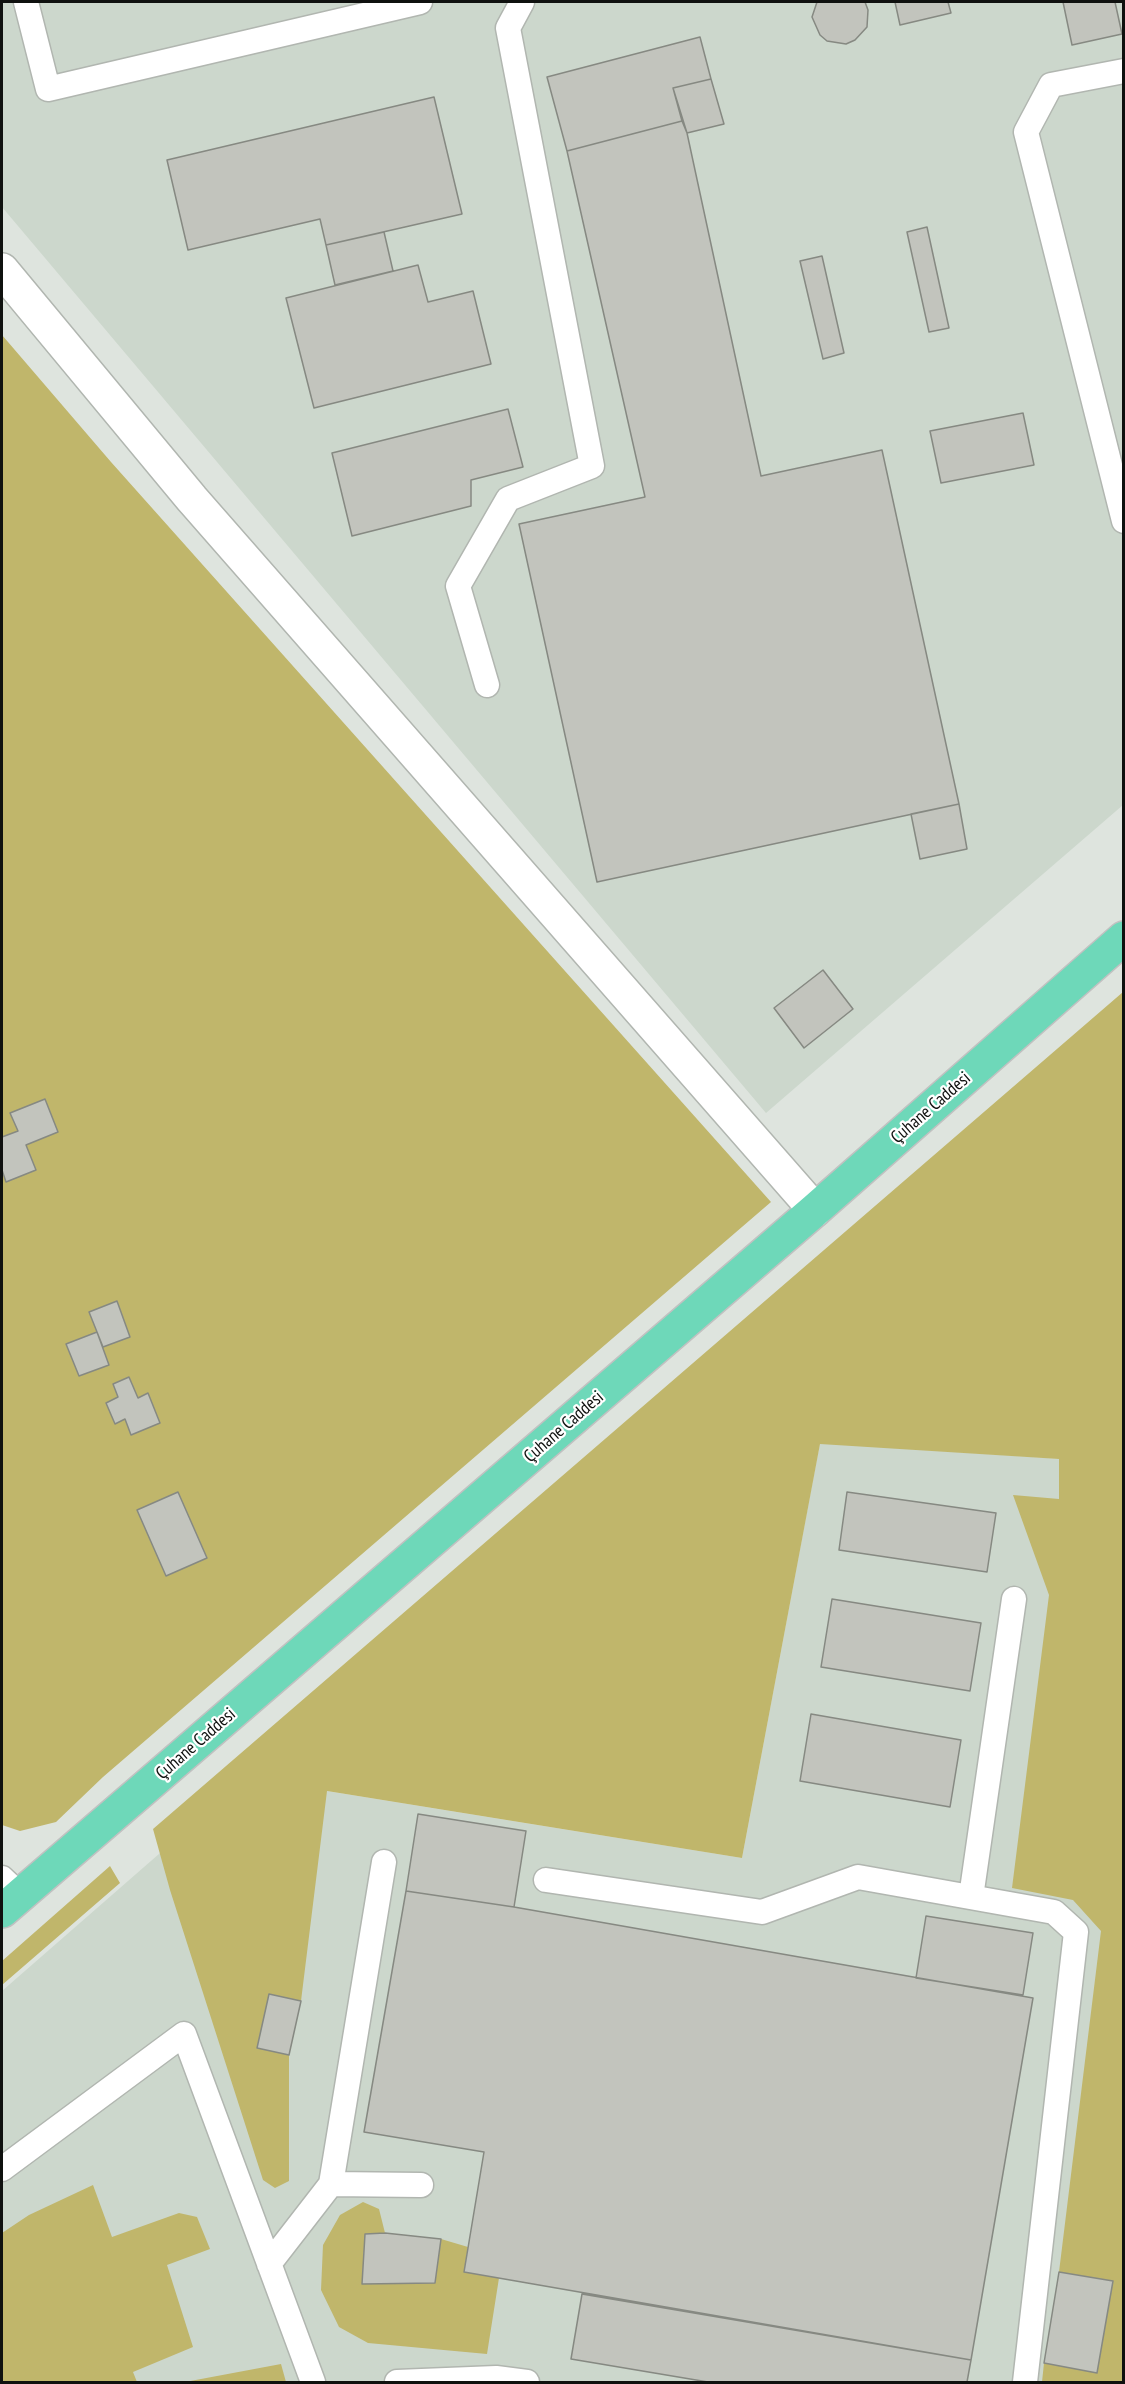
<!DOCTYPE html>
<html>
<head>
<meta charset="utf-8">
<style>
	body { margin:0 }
	#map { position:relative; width:1125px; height:2384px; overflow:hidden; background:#dee4de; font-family:"PT Sans Narrow",sans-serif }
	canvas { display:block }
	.frame { position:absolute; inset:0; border:3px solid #0f110f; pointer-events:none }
</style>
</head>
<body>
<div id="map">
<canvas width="1125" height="2384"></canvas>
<div class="frame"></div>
</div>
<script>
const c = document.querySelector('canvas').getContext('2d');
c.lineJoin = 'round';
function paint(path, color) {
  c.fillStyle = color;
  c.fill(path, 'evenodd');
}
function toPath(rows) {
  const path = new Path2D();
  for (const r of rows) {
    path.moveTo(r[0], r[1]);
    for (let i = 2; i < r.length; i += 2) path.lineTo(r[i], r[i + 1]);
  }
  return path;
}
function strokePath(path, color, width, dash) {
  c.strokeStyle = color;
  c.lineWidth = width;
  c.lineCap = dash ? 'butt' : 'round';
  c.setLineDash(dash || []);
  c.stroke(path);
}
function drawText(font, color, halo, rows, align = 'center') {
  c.font = font + ' "PT Sans Narrow",sans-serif';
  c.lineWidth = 4.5;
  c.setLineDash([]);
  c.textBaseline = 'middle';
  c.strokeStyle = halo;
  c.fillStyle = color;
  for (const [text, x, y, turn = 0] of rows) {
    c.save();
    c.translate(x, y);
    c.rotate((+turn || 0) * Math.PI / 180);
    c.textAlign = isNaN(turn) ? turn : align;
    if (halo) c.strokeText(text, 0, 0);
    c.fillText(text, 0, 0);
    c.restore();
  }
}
paint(toPath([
	[2,2,1123,2,1123,805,766,1113,2,207],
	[820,1443,1123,1463,1123,2382,2,2382,2,1991,246,1778,742,1858]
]), '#ccd7cc');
paint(toPath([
	[2,335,111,462,771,1202,103,1777,56,1822,20,1831,2,1825],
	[1123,992,1123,2382,1042,2382,1044,2363,1097,2373,1113,2281,1059,2272,1101,1931,1073,1900,1012,1888,1049,1595,1013,1495,1059,1499,1059,1459,820,1444,742,1858,327,1791,301,2001,258,2048,289,2055,289,2181,275,2188,263,2180,170,1890,153,1829],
	[110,1866,120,1883,2,1985,2,1961],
	[93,2185,112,2237,179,2213,197,2217,210,2249,167,2265,193,2347,133,2372,137,2382,2,2382,2,2233,29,2215],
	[363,2202,379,2209,385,2233,365,2235,362,2284,435,2283,441,2239,468,2247,464,2272,499,2278,487,2354,368,2343,339,2327,321,2290,323,2245,340,2215],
	[281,2364,286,2382,185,2382]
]), '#c0b66b');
const building = toPath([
	[817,2,865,2,868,10,867,27,855,40,846,44,827,41,820,35,812,17,817,2],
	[895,2,948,2,951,13,900,25,895,2],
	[1063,2,1115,2,1122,34,1072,45,1063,2],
	[700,37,711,79,673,88,682,121,567,151,547,77,700,37],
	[711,79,724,124,687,133,673,88,711,79],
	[434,97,462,214,326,245,320,219,188,250,167,160,434,97],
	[682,121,687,133,761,476,882,450,959,804,597,882,519,524,645,497,567,151,682,121],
	[927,227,949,328,929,332,907,232,927,227],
	[384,232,393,271,335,285,326,245,384,232],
	[822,256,844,353,823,359,800,261,822,256],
	[418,265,428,302,473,291,491,364,314,408,286,298,418,265],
	[508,409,523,467,471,480,471,506,352,536,332,453,508,409],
	[1023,413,1034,465,941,483,930,431,1023,413],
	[959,804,967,849,920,859,911,814,959,804],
	[823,970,853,1009,804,1048,774,1008,823,970],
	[45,1099,58,1132,26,1145,36,1170,6,1182,2,1170,2,1137,18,1131,10,1113,45,1099],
	[117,1301,130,1337,103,1347,89,1312,117,1301],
	[97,1332,109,1365,79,1376,66,1344,97,1332],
	[129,1377,138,1398,148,1393,160,1423,131,1435,125,1419,115,1424,106,1403,118,1397,113,1384,129,1377],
	[178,1492,207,1558,166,1576,137,1510,178,1492],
	[847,1492,996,1513,987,1572,839,1550,847,1492],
	[832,1599,981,1623,970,1691,821,1667,832,1599],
	[811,1714,961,1740,950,1807,800,1781,811,1714],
	[418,1814,526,1831,514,1907,406,1891,418,1814],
	[406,1891,514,1907,1033,1998,971,2360,464,2272,484,2152,364,2132,406,1891],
	[926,1916,1033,1933,1023,1995,916,1978,926,1916],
	[269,1994,301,2001,289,2055,257,2048,269,1994],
	[385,2233,441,2239,435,2283,362,2284,365,2234,385,2233],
	[1059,2272,1113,2281,1097,2373,1044,2363,1059,2272],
	[582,2294,971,2360,967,2382,708,2382,571,2359,582,2294]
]);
paint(building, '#c2c4bd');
strokePath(building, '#868982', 1.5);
const service = toPath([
	[26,2,48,89,420,2],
	[1124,71,1051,85,1026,132,1124,521],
	[487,685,458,586,508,499,592,466,508,28,522,2],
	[2,1878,20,1895],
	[546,1880,762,1912,858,1877,1054,1912,1076,1932,1025,2382],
	[971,1897,1014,1599],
	[2,2169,184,2034,313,2382],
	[331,2184,384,1862],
	[269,2264,331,2184,421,2185],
	[397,2382,496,2378,527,2382]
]);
const minor = toPath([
	[2,270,192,499,815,1210]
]);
const primary = toPath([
	[2,1911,815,1210,1124,938]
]);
strokePath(service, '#b1b6b0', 27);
strokePath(minor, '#b1b6b0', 36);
strokePath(primary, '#c1c1c1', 36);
strokePath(service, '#fff', 24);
strokePath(minor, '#fff', 33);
strokePath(primary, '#6ed8b9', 33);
drawText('18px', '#0f110f', '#fff', [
	["Çuhane Caddesi",931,1108,-41],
	["Çuhane Caddesi",564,1427,-41],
	["Çuhane Caddesi",196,1744,-41]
]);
</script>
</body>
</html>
